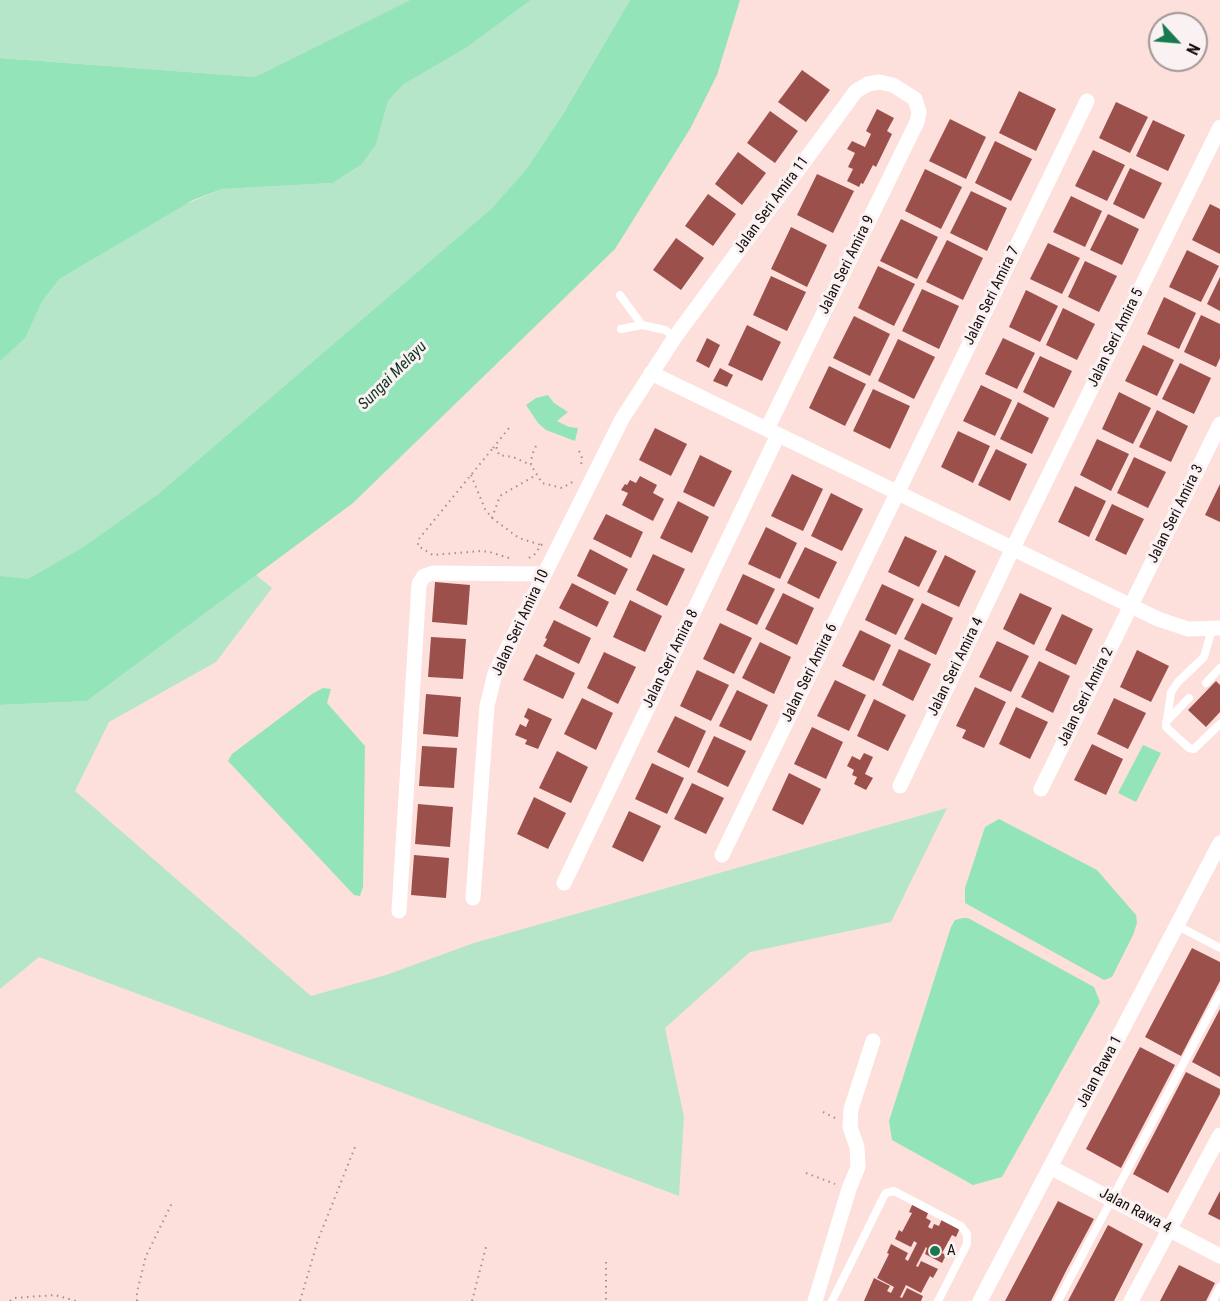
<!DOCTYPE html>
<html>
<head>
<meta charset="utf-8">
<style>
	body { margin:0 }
	#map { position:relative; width:1220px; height:1301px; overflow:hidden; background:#fddfdc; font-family:"Roboto Condensed",sans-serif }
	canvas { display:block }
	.north { position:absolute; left:1148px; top:12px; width:60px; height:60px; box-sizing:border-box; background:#faf2f2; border:2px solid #a09796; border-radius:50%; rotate:116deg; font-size:16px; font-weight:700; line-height:24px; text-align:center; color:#1a0e0d }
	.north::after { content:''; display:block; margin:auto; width:21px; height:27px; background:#177950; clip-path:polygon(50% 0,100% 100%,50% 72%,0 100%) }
</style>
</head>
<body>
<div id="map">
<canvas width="1220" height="1301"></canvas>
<div class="north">N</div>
</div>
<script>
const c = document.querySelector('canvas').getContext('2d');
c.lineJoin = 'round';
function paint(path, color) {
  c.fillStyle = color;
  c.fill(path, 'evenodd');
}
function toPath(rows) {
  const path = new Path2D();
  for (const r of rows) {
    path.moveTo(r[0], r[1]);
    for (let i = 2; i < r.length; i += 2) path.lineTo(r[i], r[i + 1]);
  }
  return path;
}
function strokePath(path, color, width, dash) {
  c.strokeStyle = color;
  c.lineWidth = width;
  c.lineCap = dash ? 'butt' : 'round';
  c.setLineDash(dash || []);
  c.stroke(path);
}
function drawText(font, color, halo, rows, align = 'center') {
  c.font = font + ' "Roboto Condensed",sans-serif';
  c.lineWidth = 6;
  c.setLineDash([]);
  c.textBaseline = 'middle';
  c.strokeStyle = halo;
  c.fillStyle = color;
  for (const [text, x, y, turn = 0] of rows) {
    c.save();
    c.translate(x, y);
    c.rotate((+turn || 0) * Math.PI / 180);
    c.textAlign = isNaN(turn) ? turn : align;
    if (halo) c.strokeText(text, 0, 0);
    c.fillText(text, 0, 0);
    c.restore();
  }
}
paint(toPath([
	[0,0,410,0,255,77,0,58],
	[531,0,630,0,563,114,526,171,492,208,157,495,150,510,0,602,0,340,31,269,222,189,333,183,362,164,376,145,388,101,404,84,466,48],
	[256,575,272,588,216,662,109,722,75,791,311,996,386,975,474,943,947,808,891,922,750,952,665,1028,684,1117,679,1196,39,957,0,989,0,705,87,701]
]), '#b5e6ca');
paint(toPath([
	[410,0,531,0,466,48,404,84,388,101,376,145,362,164,333,183,222,189,193,200,59,279,42,301,25,338,0,361,0,58,255,77],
	[630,0,740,0,717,75,690,129,615,249,353,503,87,701,0,705,0,576,28,579,82,548,157,495,492,208,526,170,563,114],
	[548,395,554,403,568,412,557,421,569,427,578,428,575,441,546,430,538,423,526,405,536,398],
	[323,688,331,689,327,703,365,746,363,887,360,896,354,895,228,761,232,754,312,694],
	[1143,745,1161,753,1136,802,1118,793],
	[999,819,1097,870,1136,915,1137,923,1133,935,1112,977,1104,980,965,903,965,888,985,827],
	[963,918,968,918,1094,987,1100,1002,1002,1177,973,1185,892,1140,889,1121,951,927,955,920]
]), '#93e5b9');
paint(toPath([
	[802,70,830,90,806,122,778,102],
	[1019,91,1056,109,1036,151,999,133],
	[1116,102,1148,117,1130,153,1099,138],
	[877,109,894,118,887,131,892,134,876,167,873,165,863,184,861,183,859,187,847,181,853,169,848,167,855,153,847,149,852,141,865,147,871,134,866,131],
	[770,111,798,131,775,163,747,143],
	[950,119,986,137,966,179,929,161],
	[1153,120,1185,135,1168,171,1136,156],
	[995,141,1032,159,1011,201,975,183],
	[1093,150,1125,165,1107,201,1075,186],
	[738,152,766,173,742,205,715,184],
	[1130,168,1162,183,1144,219,1113,204],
	[925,169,962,187,941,229,905,211],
	[817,174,854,191,833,233,797,215],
	[971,191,1007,208,987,251,950,233],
	[708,194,736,214,713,246,685,226],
	[1071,196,1102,211,1085,247,1053,232],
	[1210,204,1220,209,1220,254,1192,240],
	[1108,214,1139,229,1122,265,1090,250],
	[901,219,938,237,917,279,880,261],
	[791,227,827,245,807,287,771,269],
	[676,238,704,258,681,290,653,270],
	[947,240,983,258,963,300,926,282],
	[1048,243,1080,258,1062,294,1030,279],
	[1187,250,1219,266,1201,302,1169,287],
	[1085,261,1117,276,1099,312,1068,297],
	[878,266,915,284,894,326,858,308],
	[771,276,806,292,787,331,753,315],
	[1220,277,1220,311,1207,304],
	[922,289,959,306,939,349,902,331],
	[1026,290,1058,306,1040,342,1009,327],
	[1164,297,1196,313,1179,349,1147,334],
	[1063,308,1095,324,1077,360,1046,345],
	[1201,315,1220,324,1220,358,1216,367,1184,352],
	[854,316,890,334,870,376,833,358],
	[747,325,781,342,762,381,728,365],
	[707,338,720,345,709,368,696,361],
	[1003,338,1035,353,1017,389,985,374],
	[898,339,935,357,914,399,878,381],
	[1143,345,1174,360,1157,396,1125,381],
	[1040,356,1072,371,1054,408,1023,392],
	[1180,363,1211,378,1194,414,1162,399],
	[829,366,866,384,845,426,809,408],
	[720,368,733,375,727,387,713,381],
	[981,385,1012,400,995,436,963,421],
	[873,389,910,406,890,449,853,431],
	[1119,392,1151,408,1133,444,1102,429],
	[1018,402,1049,418,1032,454,1000,439],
	[1157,410,1188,426,1171,462,1139,447],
	[655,428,687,444,671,476,639,460],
	[958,431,990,446,973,483,941,467],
	[1097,439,1129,454,1111,491,1080,475],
	[996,449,1027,464,1010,501,978,485],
	[700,455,732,471,714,507,683,492],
	[1134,457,1166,472,1148,508,1117,493],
	[792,474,823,489,803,531,771,516],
	[640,476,657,485,653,493,664,499,653,521,622,505,628,493,621,490,625,484,627,485,630,480,636,483],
	[1220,484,1220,522,1205,515],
	[1075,486,1106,501,1089,537,1058,522],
	[831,493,863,509,842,551,811,536],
	[678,501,709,517,692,553,660,538],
	[1112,504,1144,519,1126,555,1095,540],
	[606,514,643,532,631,558,593,539],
	[766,527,797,543,780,579,748,564],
	[905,536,937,551,919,587,888,572],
	[805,547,837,562,819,599,787,583],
	[590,549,628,569,615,595,577,576],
	[653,554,685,569,667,606,636,590],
	[945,555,976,571,959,607,927,592],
	[743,574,775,589,757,625,726,610],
	[435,582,470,585,467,625,432,622],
	[572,583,609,602,597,627,559,608],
	[882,584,914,599,896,635,865,620],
	[783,593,814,608,797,645,765,629],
	[1020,593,1052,608,1034,645,1003,629],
	[630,600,662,616,645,652,613,637],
	[922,603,953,618,936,655,904,639],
	[1062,614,1093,629,1076,665,1045,650],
	[554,620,591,638,579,664,543,646,547,639,545,638],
	[720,623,752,638,734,674,703,659],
	[860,630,891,645,874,681,842,666],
	[431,637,466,639,463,679,428,677],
	[997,641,1029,656,1011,692,979,677],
	[760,642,791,657,774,694,742,678],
	[899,649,931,664,913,701,882,685],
	[1137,650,1169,666,1151,702,1120,687],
	[604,652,636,667,618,704,587,688],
	[536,654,575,673,563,699,523,680],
	[1039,661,1070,676,1053,713,1021,697],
	[697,670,729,685,711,721,680,706],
	[835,680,866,695,849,731,817,716],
	[1216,681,1220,685,1220,712,1206,727,1188,710],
	[975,687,1006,702,984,748,962,738,966,730,956,726],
	[737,690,768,705,751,741,719,726],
	[426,694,461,697,458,737,423,734],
	[582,698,613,713,596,750,564,734],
	[1114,698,1146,713,1128,749,1097,734],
	[874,699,906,715,888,751,857,736],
	[1016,707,1048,722,1030,759,999,744],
	[528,708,552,719,538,749,525,744,527,740,515,735,520,724,526,727,529,720,524,717],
	[675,716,706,731,689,768,657,752],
	[812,727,843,742,826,779,794,764],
	[714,736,746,751,728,787,697,772],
	[1092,744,1123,759,1106,795,1074,780],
	[422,746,457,748,454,788,419,786],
	[557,751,588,767,571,803,539,788],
	[864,753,873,757,865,774,873,778,866,790,854,784,857,777,852,775,854,770,847,766,852,756,860,760],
	[652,763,684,778,667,814,635,799],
	[789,773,821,789,803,825,772,810],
	[692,783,724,798,706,834,674,819],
	[534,797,566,813,548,849,517,834],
	[418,804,453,807,450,847,415,844],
	[629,811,661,826,643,862,612,847],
	[414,855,449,858,446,898,411,895],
	[1192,948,1220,962,1220,981,1181,1056,1145,1037],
	[1220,1009,1220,1077,1192,1062],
	[1140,1047,1175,1065,1121,1168,1086,1149],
	[1186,1072,1220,1089,1220,1094,1168,1193,1133,1174],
	[1220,1191,1220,1220,1208,1214],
	[1058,1201,1094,1219,1066,1271,1051,1301,1005,1301],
	[913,1203,929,1211,926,1218,931,1221,928,1227,932,1229,934,1224,939,1226,942,1219,960,1228,956,1237,952,1235,942,1253,946,1255,942,1263,925,1254,927,1248,926,1247,916,1266,918,1267,921,1261,938,1269,933,1278,930,1276,921,1293,906,1285,900,1297,902,1298,907,1288,923,1296,921,1301,864,1301,874,1278,890,1286,887,1291,891,1293,894,1287,877,1278,889,1254,887,1253,891,1244,908,1253,905,1259,908,1261,917,1243,914,1241,911,1247,895,1239,899,1230,902,1232,912,1213,909,1212],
	[1108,1225,1143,1244,1114,1301,1068,1301],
	[1179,1265,1215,1283,1206,1301,1160,1301]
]), '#9b504c');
strokePath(toPath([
	[536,446,532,455,531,465,542,483,562,488,574,481],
	[493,448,509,428],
	[579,451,582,458,581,465],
	[471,475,485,509,492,518,519,538,541,545],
	[492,518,500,496,536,475],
	[509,558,490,552,481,551,433,555,418,546,418,540,493,448,497,448,499,455,513,457,531,465],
	[529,558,535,554,541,545,544,544],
	[823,1112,835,1118],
	[806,1173,835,1184],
	[606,1262,606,1301],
	[10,1301,14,1298,55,1295,76,1301],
	[137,1301,137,1292,146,1256,172,1203],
	[300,1301,318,1240,355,1147],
	[472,1301,486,1247]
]), '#a68f8d', 2, [1.5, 4.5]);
strokePath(toPath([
	[620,295,642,325],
	[621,329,642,325,665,330,675,337],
	[1212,629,1204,657,1178,682,1171,692,1166,727,1189,748,1194,749,1220,724],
	[1206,683,1220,668],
	[1166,722,1189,698],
	[1178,926,1220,948],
	[832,1301,884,1196,886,1193,894,1191,961,1226,967,1234,967,1244,938,1301],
	[1058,1301,1220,994],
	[1213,1301,1220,1287]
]), '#fff', 8);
strokePath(toPath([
	[651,373,1158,619,1188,629,1220,628],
	[900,786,1013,548,1220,127],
	[1041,789,1220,424],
	[722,855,1087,101],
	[564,883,778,435],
	[473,898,487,706,495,673,622,419,675,337,856,91,868,84,879,82,893,85,915,99,919,112,917,122,767,429],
	[399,911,419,584,424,576,433,573,544,574],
	[1050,1167,1220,1256],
	[815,1301,849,1189,858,1167,857,1147,850,1127,851,1109,873,1041],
	[980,1301,1220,843],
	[1131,1301,1220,1135]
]), '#fff', 15);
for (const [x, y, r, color] of [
	[935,1251,6,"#177950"]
]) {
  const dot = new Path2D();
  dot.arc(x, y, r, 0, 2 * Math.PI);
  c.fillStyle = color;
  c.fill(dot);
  strokePath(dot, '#faf2f2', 2);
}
drawText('15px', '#1a0e0d', '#faf2f2', [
	["Jalan Seri Amira 11",772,205,-54],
	["Jalan Seri Amira 9",847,265,-64],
	["Jalan Seri Amira 7",992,296,-64],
	["Jalan Seri Amira 5",1116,338,-64],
	["Jalan Seri Amira 3",1176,514,-64],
	["Jalan Seri Amira 10",521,623,-65],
	["Jalan Seri Amira 8",671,659,-64],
	["Jalan Seri Amira 4",956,667,-64],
	["Jalan Seri Amira 6",810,673,-64],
	["Jalan Seri Amira 2",1086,697,-64],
	["Jalan Rawa 1",1100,1072,-62],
	["Jalan Rawa 4",1135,1211,28]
]);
drawText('15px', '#1a0e0d', '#faf2f2', [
	["A",947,1251]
], 'left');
drawText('italic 16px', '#0f3423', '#faf2f2', [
	["Sungai Melayu",393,376,-45]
]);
</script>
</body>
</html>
